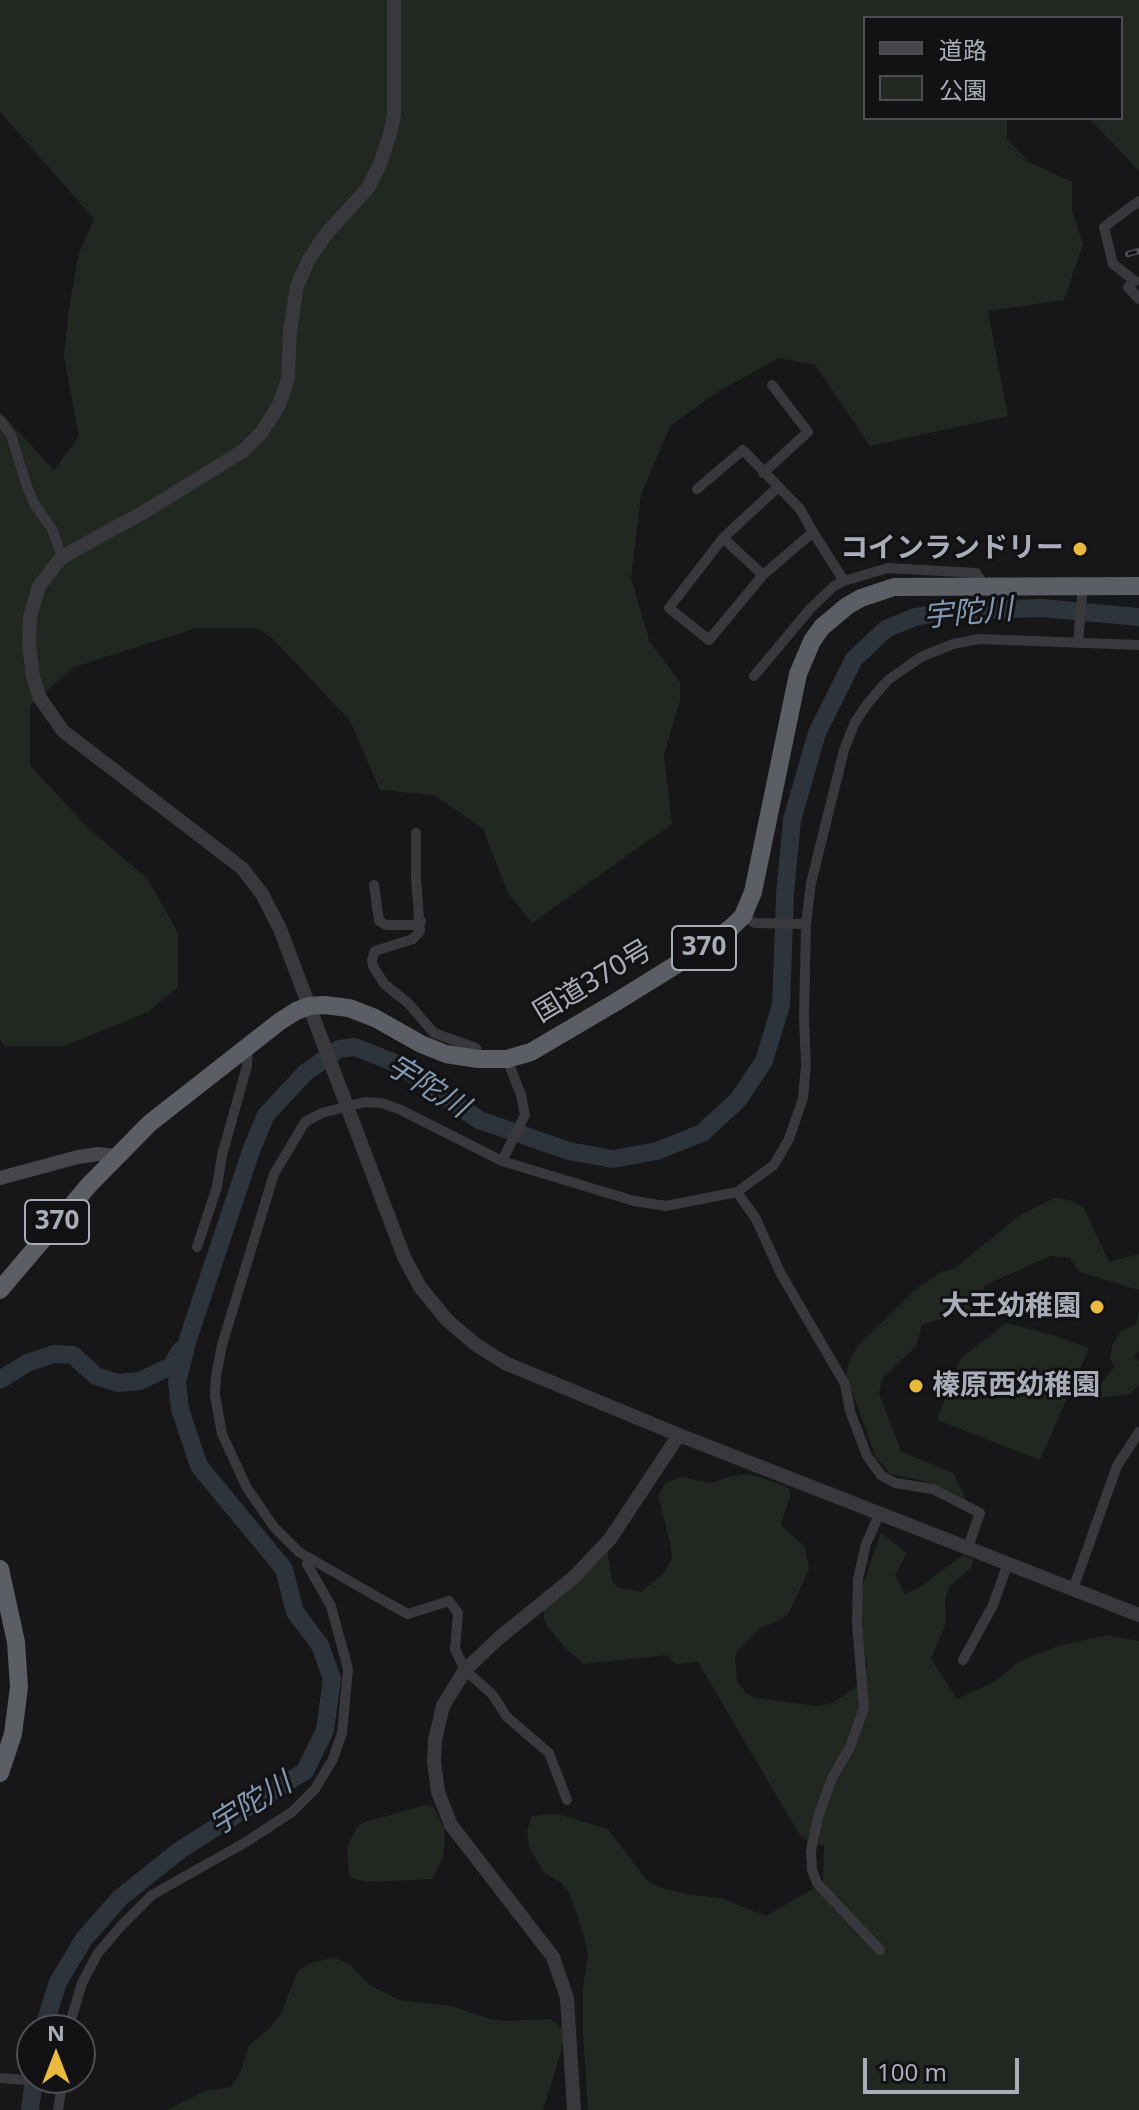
<!DOCTYPE html>
<html>
<head>
<meta charset="utf-8">
<style>
	body { margin:0 }
	#map { position:relative; width:1139px; height:2110px; overflow:hidden; background:#171618; font-family:"Noto Sans","Noto Sans JP",sans-serif }
	canvas { display:block }
	.legend { position:absolute; left:863px; top:16px; width:260px; height:104px; box-sizing:border-box; background:#121113; border:2px solid #4e4f55; margin:0; padding:10px 14px; list-style:none; font-size:24px; color:#a9adb8 }
	.legend li { display:flex; align-items:center; gap:16px; height:40px }
	.legend b { width:40px; border:2px solid #4e4f55 }
	.north { position:absolute; left:16px; top:2014px; width:80px; height:80px; box-sizing:border-box; background:#121113; border:2px solid #4e4f55; border-radius:50%; rotate:0deg; font-size:22px; font-weight:700; line-height:32px; text-align:center; color:#a9adb8 }
	.north::after { content:''; display:block; margin:auto; width:28px; height:36px; background:#e9ba3e; clip-path:polygon(50% 0,100% 100%,50% 72%,0 100%) }
	.scale { position:absolute; left:863px; top:2058px; width:156px; height:36px; box-sizing:border-box; border:4px solid #a9adb8; border-top:0; padding-left:10px; font-size:24px; line-height:28px; white-space:nowrap; color:#a9adb8; -webkit-text-stroke:6px #121113; paint-order:stroke }
</style>
</head>
<body>
<div id="map">
<canvas width="1139" height="2110"></canvas>
<ul class="legend">
<li><b style="height:10px;background:#46474d"></b>道路</li>
<li><b style="height:22px;background:#212822"></b>公園</li>
</ul>
<div class="north">N</div>
<div class="scale">100 m</div>
</div>
<script>
const c = document.querySelector('canvas').getContext('2d');
c.lineJoin = 'round';
function paint(path, color) {
  c.fillStyle = color;
  c.fill(path, 'evenodd');
}
function toPath(rows) {
  const path = new Path2D();
  for (const r of rows) {
    path.moveTo(r[0], r[1]);
    for (let i = 2; i < r.length; i += 2) path.lineTo(r[i], r[i + 1]);
  }
  return path;
}
function strokePath(path, color, width, dash) {
  c.strokeStyle = color;
  c.lineWidth = width;
  c.lineCap = dash ? 'butt' : 'round';
  c.setLineDash(dash || []);
  c.stroke(path);
}
function drawText(font, color, halo, rows, align = 'center') {
  c.font = font + ' "Noto Sans","Noto Sans JP",sans-serif';
  c.lineWidth = 6;
  c.setLineDash([]);
  c.textBaseline = 'middle';
  c.strokeStyle = halo;
  c.fillStyle = color;
  for (const [text, x, y, turn = 0] of rows) {
    c.save();
    c.translate(x, y);
    c.rotate((+turn || 0) * Math.PI / 180);
    c.textAlign = isNaN(turn) ? turn : align;
    if (halo) c.strokeText(text, 0, 0);
    c.fillText(text, 0, 0);
    c.restore();
  }
}
paint(toPath([
	[0,0,1139,0,1139,171,1089,118,1121,118,1121,18,865,18,865,118,1007,118,1007,139,1029,162,1072,182,1072,210,1083,244,1064,300,988,311,1008,416,870,446,815,365,779,358,719,391,670,426,641,495,631,578,650,642,680,682,680,701,664,755,672,824,532,923,508,893,483,829,434,795,380,790,350,721,271,637,257,628,197,628,74,667,30,706,30,765,89,829,148,879,178,933,178,987,148,1012,64,1046,5,1046,0,1040,0,412,54,470,79,436,64,357,69,308,79,253,94,219,0,112],
	[1054,1198,1070,1200,1084,1208,1109,1262,1139,1254,1139,1290,1080,1272,1070,1258,1051,1256,985,1285,982,1306,922,1325,916,1346,882,1379,879,1393,901,1451,953,1473,966,1499,928,1482,891,1474,876,1458,846,1375,849,1361,857,1347,915,1290,941,1272,955,1268,1019,1216],
	[1139,1309,1139,1351,1134,1357,1139,1361,1139,1384,1130,1394,1099,1398,1095,1391,1115,1366,1110,1360,1112,1345,1121,1331,1136,1325],
	[1006,1323,1053,1335,1089,1348,1040,1460,937,1420,961,1358],
	[749,1474,786,1486,791,1492,781,1525,805,1547,809,1569,789,1613,776,1622,760,1628,738,1650,735,1657,737,1682,747,1694,755,1698,818,1706,833,1703,864,1681,867,1666,855,1607,881,1533,907,1553,895,1575,905,1594,920,1587,963,1555,973,1559,971,1568,949,1587,945,1601,946,1623,931,1659,957,1699,994,1682,1020,1661,1058,1646,1107,1635,1139,1641,1139,2110,588,2110,583,2034,583,1988,588,1955,585,1939,570,1894,560,1882,545,1874,529,1847,527,1832,531,1817,547,1814,561,1815,608,1829,646,1879,658,1887,691,1895,722,1898,766,1916,823,1883,824,1845,809,1844,799,1834,698,1662,676,1664,667,1655,584,1664,565,1648,547,1626,544,1618,544,1610,607,1548,612,1582,617,1587,641,1592,665,1572,672,1558,670,1542,658,1496,666,1483,681,1477,711,1483,732,1476],
	[426,1805,434,1807,444,1828,445,1842,443,1857,432,1879,367,1882,349,1877,347,1847,358,1826,365,1822],
	[334,1957,349,1964,371,1986,399,2000,452,2006,490,2019,505,2021,551,2019,562,2028,563,2045,543,2110,167,2110,205,2091,231,2087,240,2073,249,2045,269,2029,280,2015,298,1971,311,1963]
]), '#212822');
strokePath(toPath([
	[0,1380,27,1363,54,1354,73,1355,96,1376,118,1383,140,1381,171,1366,181,1350],
	[43,2030,58,1982,84,1939,120,1898,180,1850,305,1771,325,1730,332,1679,320,1645,295,1612,284,1569,199,1466,180,1409,177,1382,188,1339,252,1148,266,1115,305,1073,339,1049,355,1047,400,1065,479,1120,569,1151,613,1159,657,1151,702,1133,738,1100,764,1061,781,1005,785,894,792,820,817,733,854,659,886,629,915,617,949,611,1042,608,1139,617],
	[30,2110,34,2078]
]), '#2d343c', 18);
strokePath(toPath([
	[1139,201,1104,227,1113,264,1135,281,1128,287,1139,299],
	[0,420,11,435,27,487,35,505,52,529,62,557],
	[763,473,808,432,772,385],
	[697,489,743,450,800,509,813,532],
	[723,538,777,488],
	[763,575,709,640,669,608,723,538,763,575,813,532,844,581,888,568,976,573,985,586],
	[1078,643,1083,585],
	[754,676,810,609,834,586,844,581],
	[416,833,416,877,420,931,413,939,375,951,372,960,373,966,384,984,408,1003,434,1033,476,1048,478,1059],
	[374,885,379,921,386,925,413,925,421,921],
	[743,916,755,923,806,924],
	[502,1161,525,1115,521,1095,507,1059],
	[737,1192,756,1219,781,1274,845,1384,850,1411,867,1456,881,1475,895,1483,933,1489,980,1513,968,1547],
	[197,1247,217,1187,222,1155,247,1066,248,1048],
	[1073,1589,1117,1466,1139,1432],
	[963,1660,993,1605,1008,1563],
	[567,1800,549,1753,507,1717,492,1694,465,1670,455,1649,458,1613,449,1601,408,1614,386,1602,299,1552,274,1527,247,1488,222,1434,215,1395,216,1376,222,1345,274,1174,305,1122,322,1113,365,1102,381,1103,399,1109,502,1161,634,1201,666,1206,737,1192,774,1165,789,1139,803,1098,806,1065,804,1017,806,924,811,883,844,750,855,722,868,703,888,680,921,657,953,644,979,639,1139,645],
	[880,1950,817,1883,812,1870,811,1851,818,1817,832,1778,850,1747,864,1708,857,1623,858,1579,866,1544,880,1513],
	[68,2030,82,1983,98,1953,122,1925,152,1895,246,1842,292,1812,315,1789,333,1759,342,1733,348,1669,331,1606,307,1564,308,1557],
	[0,2078,63,2083],
	[58,2110,63,2078]
]), '#38383d', 10);
strokePath(toPath([
	[394,0,394,115,390,134,380,164,368,188,327,233,309,259,297,286,290,331,288,379,279,405,262,432,243,451,144,512,62,557,39,586,30,617,29,644,33,677,40,698,63,731,242,868,262,894,280,929,404,1257,420,1287,447,1320,475,1344,505,1363,679,1435,1139,1615],
	[574,2110,567,1998,553,1957,451,1825,438,1792,434,1761,435,1740,443,1706,465,1670,499,1638,574,1577,610,1539,679,1435]
]), '#38383d', 14);
strokePath(toPath([
	[0,1178,78,1157,98,1154,116,1156]
]), '#46474d', 14);
strokePath(toPath([
	[0,1290,89,1185,150,1123,279,1022,296,1011,309,1006,324,1005,349,1008,375,1018,421,1044,446,1054,478,1059,507,1059,531,1052,616,1002,716,940,733,926,743,916,753,892,798,674,812,641,822,627,847,606,861,598,894,587,1139,586],
	[0,1569,16,1642,19,1687,13,1734,0,1773]
]), '#5c5e65', 18);
const rail = toPath([
	[1128,254,1139,251]
]);
strokePath(rail, '#4f5056', 6);
strokePath(rail, '#121113', 3, [9]);
for (const [x, y, r, color] of [
	[1080,549,8,"#e9ba3e"],
	[1097,1307,8,"#e9ba3e"],
	[916,1386,8,"#e9ba3e"]
]) {
  const dot = new Path2D();
  dot.arc(x, y, r, 0, 2 * Math.PI);
  c.fillStyle = color;
  c.fill(dot);
  strokePath(dot, '#121113', 3);
}
for (const [x, y, w] of [
	[704,948,64],
	[57,1222,64]
]) {
  const box = new Path2D();
  box.roundRect(x - w / 2, y - 22, w, 44, 6);
  c.fillStyle = '#121113';
  c.fill(box);
  strokePath(box, '#a9adb8', 2);
}
drawText('bold 26px', '#a9adb8', null, [
	["370",704,948],
	["370",57,1222]
]);
drawText('bold 28px', '#a9adb8', '#121113', [
	["コインランドリー",1064,549],
	["大王幼稚園",1081,1307],
	["榛原西幼稚園",932,1386,"left"]
], 'right');
drawText('28px', '#a9adb8', '#121113', [
	["国道370号",593,982,-31]
]);
drawText('italic 30px', '#8298b1', '#121113', [
	["宇陀川",968,614,-5],
	["宇陀川",427,1087,32],
	["宇陀川",251,1805,-32]
]);
</script>
</body>
</html>
